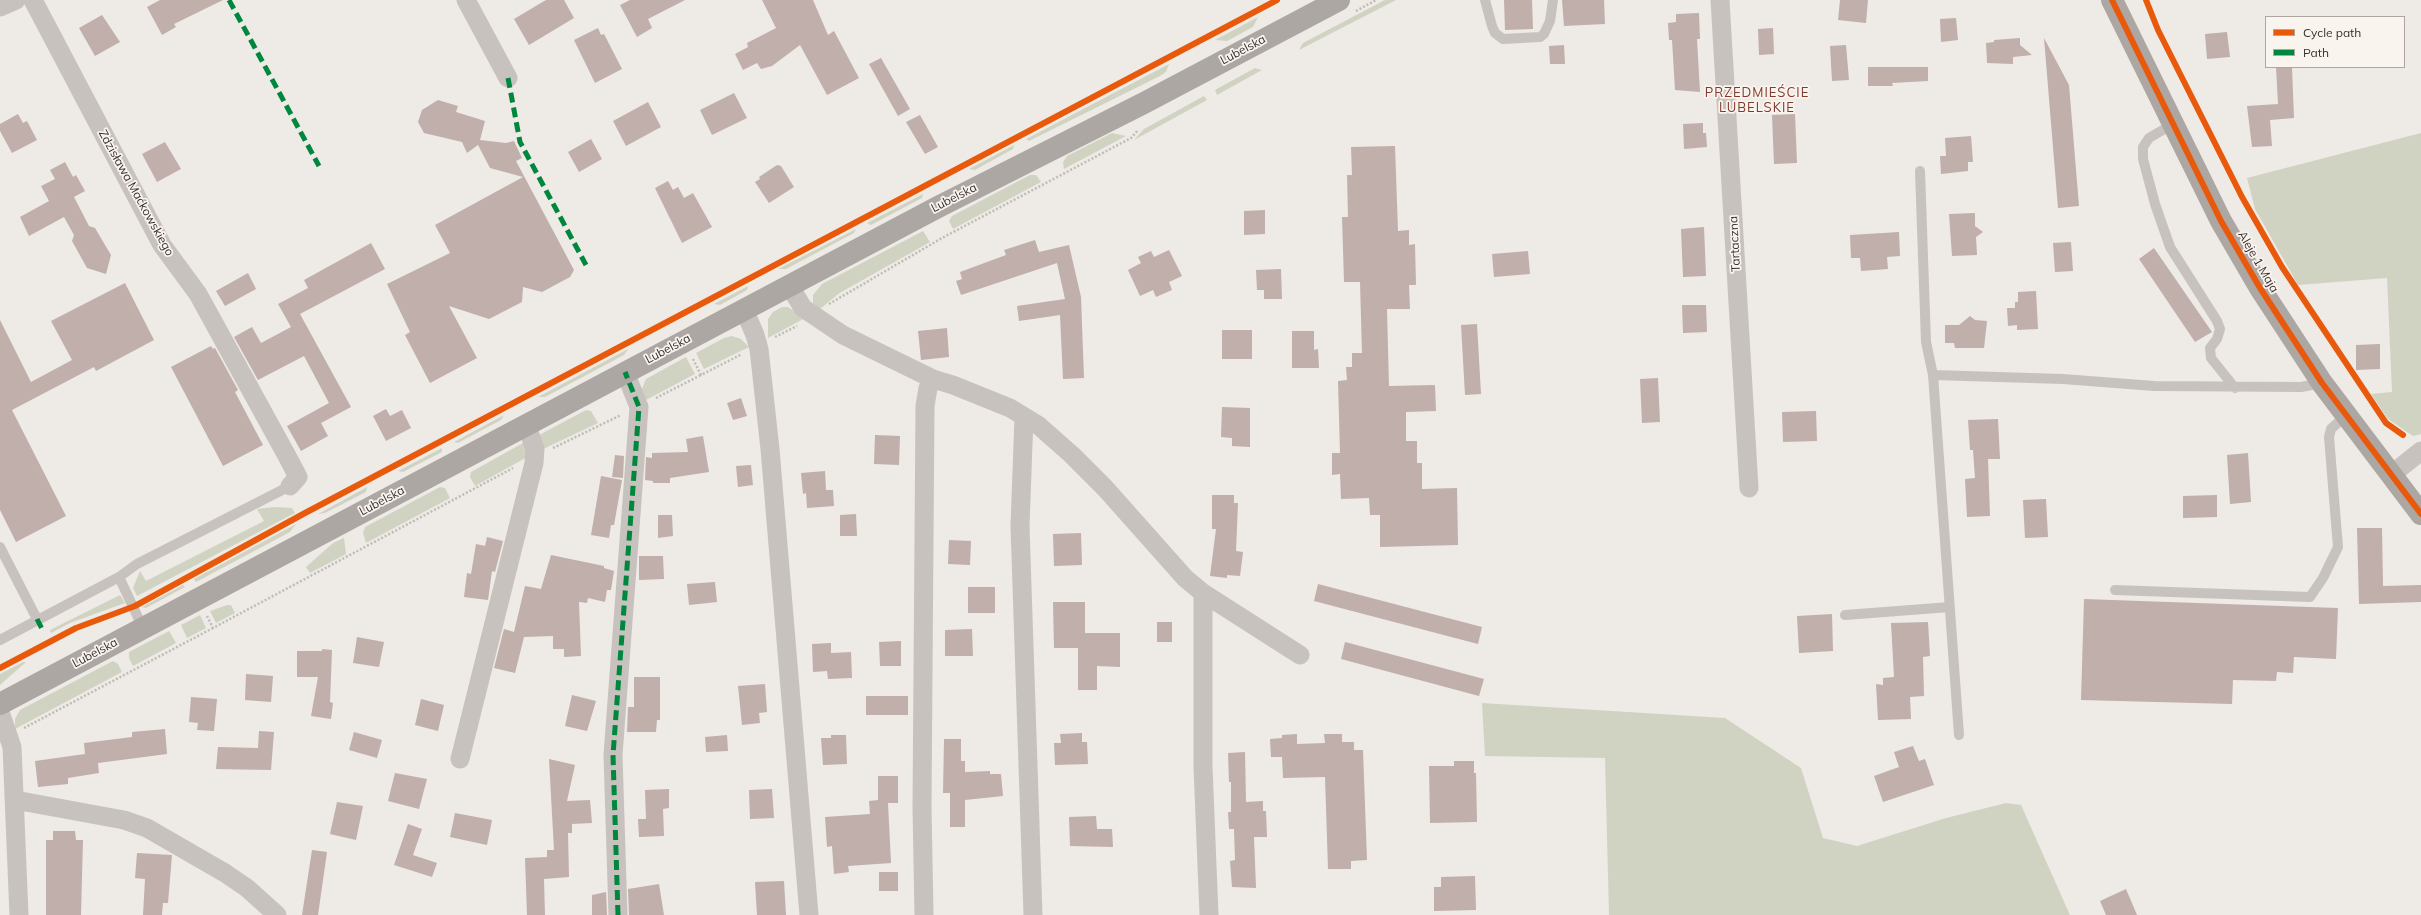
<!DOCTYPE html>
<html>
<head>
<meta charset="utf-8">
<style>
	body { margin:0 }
	#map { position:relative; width:2421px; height:915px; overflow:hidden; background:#eeeae6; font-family:Mulish,sans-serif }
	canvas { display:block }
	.legend { position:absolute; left:2265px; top:16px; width:140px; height:52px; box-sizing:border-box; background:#faf4ef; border:1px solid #ada6a1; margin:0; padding:5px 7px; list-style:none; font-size:12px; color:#39302d }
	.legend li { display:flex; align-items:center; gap:8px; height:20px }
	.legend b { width:20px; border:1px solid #ada6a1 }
</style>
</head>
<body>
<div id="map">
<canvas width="2421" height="915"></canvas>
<ul class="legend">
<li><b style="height:5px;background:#e8590c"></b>Cycle path</li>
<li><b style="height:5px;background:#00873e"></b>Path</li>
</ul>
</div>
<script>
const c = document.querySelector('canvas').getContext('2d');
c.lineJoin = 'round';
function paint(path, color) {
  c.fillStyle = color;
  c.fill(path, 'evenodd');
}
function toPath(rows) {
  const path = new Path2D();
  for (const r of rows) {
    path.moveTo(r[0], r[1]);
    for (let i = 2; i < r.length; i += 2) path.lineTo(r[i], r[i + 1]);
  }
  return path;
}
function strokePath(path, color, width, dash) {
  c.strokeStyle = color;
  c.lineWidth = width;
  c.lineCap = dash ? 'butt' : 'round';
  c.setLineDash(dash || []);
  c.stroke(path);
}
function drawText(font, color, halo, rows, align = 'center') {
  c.font = font + ' Mulish,sans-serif';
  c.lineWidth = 3.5;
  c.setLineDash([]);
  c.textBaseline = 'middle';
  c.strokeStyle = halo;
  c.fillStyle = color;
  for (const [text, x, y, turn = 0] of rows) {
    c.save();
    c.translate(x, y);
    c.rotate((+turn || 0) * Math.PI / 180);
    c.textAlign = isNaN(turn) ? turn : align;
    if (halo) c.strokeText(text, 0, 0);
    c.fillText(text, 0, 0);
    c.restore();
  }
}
paint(toPath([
	[1385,0,1396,0,1299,50,1303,43],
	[1258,17,1253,27,1227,41,1215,40],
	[1169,64,1166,72,1160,76,1029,141,1026,139],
	[1255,68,1262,70,1217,95,1215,90],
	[1204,96,1207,100,1134,140,1144,129],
	[1112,133,1126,136,1064,169,1063,162,1067,156],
	[2421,133,2421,434,2413,436,2388,419,2371,394,2392,392,2387,278,2298,285,2255,209,2247,178],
	[1014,145,1013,149,975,170,969,169],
	[1030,175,1036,175,1041,182,953,229,949,221,952,216],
	[923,194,922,198,871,225,867,223],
	[856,229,854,233,786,269,778,269],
	[923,231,930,242,838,294,819,310,813,305,813,295,822,284],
	[748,286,747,290,720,305,714,304],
	[782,307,788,307,805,318,768,338,768,319,773,312],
	[732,336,741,339,749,347,704,369,696,353,724,338],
	[628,349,624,355,545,397,538,397],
	[686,357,695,374,644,401,642,389,646,379],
	[586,410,591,411,598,423,541,450,539,435,541,434],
	[504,415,501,420,458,443,454,442],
	[523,443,529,456,475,486,470,477,471,472],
	[442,448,442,452,403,472,398,471],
	[367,487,366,492,325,513,318,514],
	[440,487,445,488,450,498,366,543,363,533,365,527],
	[274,507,292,508,295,513,137,596,133,588,140,571,146,581,264,521,257,509],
	[296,524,290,532,196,582,194,579],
	[344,538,346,554,310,573,306,567,333,543],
	[183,585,185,587,146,608,142,607],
	[120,595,125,603,70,623,51,633,50,630],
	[227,605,231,605,235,613,216,623,210,611],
	[200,615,206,628,187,638,181,625],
	[169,631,176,643,133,666,129,658,129,652],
	[113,661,118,664,122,672,15,729,15,719,20,710],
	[23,662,26,662,0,685,0,674],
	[1482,703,1725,718,1801,768,1823,838,1857,846,1946,818,2006,803,2021,805,2070,915,1609,915,1605,758,1485,756]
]), '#d1d3c2');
paint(toPath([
	[160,0,223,0,174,24,176,27,162,35,147,7],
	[546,0,564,0,574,18,529,45,514,19],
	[630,0,685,0,648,19,652,28,637,37,620,5],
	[762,0,813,0,828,35,834,31,859,78,827,95,800,45,772,66,761,69,757,63,743,70,735,54,748,47,747,43,776,28],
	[1504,0,1532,0,1533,29,1505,30],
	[1562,0,1604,0,1605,24,1564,26],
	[1840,0,1868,0,1866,23,1838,20],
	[1699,13,1700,39,1697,39,1700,92,1675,90,1672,40,1669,40,1668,23,1676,22,1676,14],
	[102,15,120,42,95,56,79,28],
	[1956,18,1958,40,1941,42,1940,19],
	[598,28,601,35,604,34,622,69,595,83,574,40],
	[1773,28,1774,54,1759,55,1758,29],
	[2227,32,2230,57,2207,59,2205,34],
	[2020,38,2020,45,2032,55,2013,57,2013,64,1987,63,1986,43,1994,42,1994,40],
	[2044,38,2069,85,2079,206,2058,208],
	[1564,45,1565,64,1550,64,1549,46],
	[1846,45,1849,80,1832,81,1830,46],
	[881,58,910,109,898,116,869,64],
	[1868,67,1928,67,1928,81,1892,83,1893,86,1868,86],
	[2276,67,2292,67,2294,118,2270,120,2272,146,2252,147,2247,106,2278,104],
	[734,93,747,118,712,135,700,110],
	[438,100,458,106,456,112,485,121,480,140,506,143,514,141,522,158,516,161,574,270,570,277,542,292,523,287,522,302,489,319,449,306,477,358,430,383,405,335,410,332,387,284,450,253,435,225,523,177,490,168,478,145,467,153,462,142,424,133,418,122,422,110],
	[648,102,661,127,626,146,613,121],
	[18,114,23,123,27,121,37,140,12,153,0,131,0,124],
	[1795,114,1797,163,1774,164,1772,115],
	[920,115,938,147,925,154,906,122],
	[1703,123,1703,133,1706,133,1707,147,1684,149,1683,124],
	[1971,136,1973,162,1968,162,1968,171,1941,174,1940,156,1946,156,1945,138],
	[591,139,602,159,579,172,568,152],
	[165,142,181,169,157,182,142,154],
	[1395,146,1398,231,1409,230,1409,245,1415,244,1416,285,1409,285,1410,309,1387,309,1389,386,1435,385,1436,411,1406,412,1406,441,1417,441,1417,463,1422,463,1422,489,1457,488,1458,545,1380,547,1380,515,1370,515,1369,498,1341,499,1340,474,1332,475,1332,453,1340,453,1338,381,1347,380,1346,367,1352,367,1352,353,1362,353,1360,282,1344,282,1342,217,1348,217,1347,175,1352,175,1351,147],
	[65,162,73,177,76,175,85,191,74,197,89,226,95,228,111,255,106,274,87,268,72,241,74,235,64,217,29,236,20,217,49,201,41,186,55,179,50,170],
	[777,165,781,166,794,187,769,203,755,182,760,179,759,177],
	[668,181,673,190,678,187,684,198,693,193,712,227,682,243,655,188],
	[1265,210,1265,234,1244,235,1244,211],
	[1975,213,1975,226,1983,232,1976,237,1977,255,1952,256,1949,214],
	[1704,227,1706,276,1683,277,1681,229],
	[1899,232,1900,256,1887,257,1888,269,1861,271,1860,258,1851,258,1850,235],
	[1035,240,1039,252,1069,245,1081,297,1084,378,1063,379,1060,315,1019,321,1017,306,1065,299,1057,263,961,295,956,281,962,279,960,272,1006,255,1004,250],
	[2071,242,2073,271,2055,272,2053,243],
	[371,243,385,269,300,314,351,407,321,423,328,436,301,451,287,426,329,403,304,356,258,380,234,337,252,327,261,343,291,327,278,304,308,288,304,280],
	[2154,248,2212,332,2195,342,2139,259],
	[1169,250,1182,276,1169,282,1172,290,1156,297,1153,290,1140,296,1128,270,1141,263,1138,257,1151,251,1154,257],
	[1528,251,1530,274,1494,277,1492,254],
	[1281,269,1282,299,1264,299,1264,290,1257,290,1256,270],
	[248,273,256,289,225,306,216,291],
	[125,283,154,340,96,371,94,367,12,410,66,516,16,542,0,510,0,320,31,382,72,360,51,321],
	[2036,291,2038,329,2017,330,2017,325,2008,326,2007,308,2015,308,2015,302,2018,302,2018,292],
	[1682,305,1706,305,1707,332,1683,333],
	[1970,316,1975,320,1987,321,1984,348,1955,348,1954,343,1945,343,1945,325,1959,325],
	[1477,324,1481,394,1465,395,1461,325],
	[947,328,949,357,921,360,918,331],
	[1222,330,1252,330,1252,359,1222,359],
	[1292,331,1314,331,1314,350,1318,349,1319,368,1292,368],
	[2380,344,2380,369,2356,370,2356,345],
	[211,346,213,349,215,348,238,390,235,392,263,445,223,466,171,367],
	[1658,378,1660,422,1642,423,1640,379],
	[741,398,747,416,733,420,727,403],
	[1222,407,1250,408,1250,447,1232,446,1232,438,1221,437],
	[386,409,390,416,402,410,411,428,386,441,373,416],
	[1816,411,1817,441,1783,442,1782,412],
	[1998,419,2000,459,1988,459,1990,516,1967,517,1965,479,1975,478,1973,450,1970,450,1968,420],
	[875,435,900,436,899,465,874,464],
	[703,436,709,472,670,478,670,483,653,483,653,481,645,480,646,457,652,458,652,453,688,452,686,439],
	[2248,453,2251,502,2230,504,2227,455],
	[615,455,624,456,623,478,612,477],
	[751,465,753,485,738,487,736,466],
	[825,471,826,490,833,490,834,506,807,508,806,493,803,494,801,473],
	[601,476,622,480,614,525,611,525,609,538,591,535],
	[1212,495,1234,495,1234,503,1238,503,1236,551,1243,552,1240,576,1227,575,1227,578,1210,576,1216,529,1212,529],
	[2217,495,2217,517,2183,518,2183,496],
	[2046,499,2048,537,2025,538,2023,500],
	[856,514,857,536,840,536,840,515],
	[658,515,672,515,673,536,658,538],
	[2357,528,2382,528,2383,586,2421,585,2421,602,2359,604],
	[1081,533,1082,565,1054,566,1053,534],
	[487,537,503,541,495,572,492,571,488,600,464,597,467,573,471,574,476,544,485,546],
	[949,540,971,541,970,565,948,564],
	[551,555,604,566,604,568,614,571,611,590,607,590,605,602,588,598,587,603,579,602,581,656,564,657,564,649,553,649,553,636,524,637,515,673,494,668,504,629,514,632,525,586,541,589],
	[639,556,663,556,664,579,639,580],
	[715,582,717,602,689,605,687,584],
	[1318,584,1482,627,1478,644,1314,601],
	[968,587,995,587,995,613,968,613],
	[2084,599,2338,608,2336,659,2294,657,2293,673,2277,672,2276,681,2233,680,2232,704,2081,700],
	[1053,602,1085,602,1085,633,1120,633,1120,667,1097,666,1097,690,1078,690,1078,648,1054,648],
	[1832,614,1833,651,1799,653,1797,616],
	[1157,622,1172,622,1172,642,1157,642],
	[1928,622,1930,656,1923,657,1924,696,1910,697,1911,719,1878,720,1876,684,1883,685,1883,678,1894,677,1891,623],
	[972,629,973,656,945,656,945,630],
	[357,637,384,642,379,667,353,663],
	[901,641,901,666,880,666,879,642],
	[1345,642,1484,679,1479,696,1341,659],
	[831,643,831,653,851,652,852,678,828,679,827,671,813,672,812,644],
	[322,649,332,650,330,702,333,703,331,719,311,716,318,677,297,677,297,651,322,651],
	[246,674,273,676,271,702,245,700],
	[634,677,660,677,660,720,657,720,656,732,627,732,628,707,634,707],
	[765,684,767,712,759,713,760,723,742,725,738,686],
	[572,695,596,701,587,731,565,726],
	[866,696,908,696,908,715,866,715],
	[191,697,217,699,214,731,197,730,198,723,189,722],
	[421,699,444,705,438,731,415,725],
	[165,729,167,754,98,763,99,773,68,778,68,784,38,787,35,761,85,754,84,743,132,737,132,732],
	[259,731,274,732,271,770,216,769,218,747,258,748],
	[354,732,382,740,377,758,349,750],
	[1082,733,1082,742,1087,742,1088,764,1055,765,1054,743,1061,743,1060,734],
	[1297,734,1297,744,1325,743,1324,734,1342,734,1342,742,1354,742,1354,750,1363,750,1367,860,1351,861,1351,869,1328,869,1325,777,1283,778,1282,757,1271,757,1270,739,1282,738,1282,735],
	[727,735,728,751,706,752,705,737],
	[831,735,846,735,847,764,823,765,821,738,831,738],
	[944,739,961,739,961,761,965,761,965,772,990,771,990,774,1001,774,1003,796,965,800,965,827,950,827,950,793,943,793],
	[1913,746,1919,761,1925,759,1934,785,1883,802,1874,776,1899,767,1894,752],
	[1245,752,1246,802,1263,801,1263,811,1266,811,1267,837,1254,837,1256,888,1232,887,1230,861,1235,860,1234,829,1229,829,1228,812,1231,812,1231,782,1229,782,1228,753],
	[549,759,575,765,567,801,590,800,592,823,572,824,572,833,568,833,569,877,544,879,545,915,527,915,525,858,547,857,547,850,554,850],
	[1454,761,1474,761,1474,773,1476,773,1477,822,1430,823,1429,766,1454,766],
	[395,773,427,779,419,809,388,801],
	[878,776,898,776,898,803,888,803,891,863,848,866,849,872,834,874,832,846,827,847,825,817,870,814,869,801,878,800],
	[669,789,669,808,663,809,664,836,639,837,638,819,646,819,645,790],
	[772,789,774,818,750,819,749,790],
	[337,802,363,806,356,840,330,834],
	[455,813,492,820,487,845,450,837],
	[1096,816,1097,829,1112,829,1113,847,1070,846,1069,817],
	[408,824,422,829,413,855,437,863,432,877,394,865],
	[53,831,75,831,76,840,83,840,81,915,46,915,46,840,53,840],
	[312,850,327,852,318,915,302,915],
	[137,853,172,855,168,903,163,903,162,915,143,915,145,879,135,878],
	[879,872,898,872,898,891,879,891],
	[1475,876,1476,910,1434,911,1434,887,1441,887,1441,877],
	[784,881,786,915,757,915,755,882],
	[659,884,664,915,629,915,628,889],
	[2126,889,2137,915,2106,915,2100,901],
	[606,892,607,915,592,915,592,895]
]), '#c0afaa');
strokePath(toPath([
	[1356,11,1376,0],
	[829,304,942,238,1131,138,1138,130],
	[775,337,797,326],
	[693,359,701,375,742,354],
	[656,398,701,375],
	[553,448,621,415],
	[207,616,213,628,513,468],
	[24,728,213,628]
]), '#c1bbb7', 2.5, [2, 2]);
strokePath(toPath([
	[1485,0,1492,26,1495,33,1503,39,1540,37,1544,34,1550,21,1553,0],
	[2173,124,2149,138,2143,147,2143,159,2155,204,2170,247,2217,321,2220,329,2217,339,2210,348,2211,358,2235,388],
	[1920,171,1926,342,1933,375,1959,735],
	[1933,375,2063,379,2154,386,2301,387,2322,383],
	[0,547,37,619],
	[119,577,143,628],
	[2115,590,2310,597,2323,578,2338,547,2329,437,2331,429,2346,415],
	[1845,615,1950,607],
	[0,640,119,577,137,564,290,486]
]), '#c8c2bf', 10);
strokePath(toPath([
	[33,0,162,245,198,294,287,456,298,477,290,486],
	[466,0,508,78],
	[1720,0,1749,488],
	[0,7,16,0],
	[789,285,803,308,843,335,933,379,953,385,1010,408,1038,425,1072,455,1105,488,1185,578,1203,593,1300,655],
	[744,309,755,335,759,349,770,449,809,915],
	[1024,417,1020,526,1033,915],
	[2391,475,2421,451],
	[1203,593,1203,767,1209,915],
	[0,712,12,747,19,915],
	[460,759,534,463,535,449,526,424],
	[15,800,124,820,147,828,225,873,247,888,277,915],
	[618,915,613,755,639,407,625,372],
	[924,915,922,807,925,406,928,388,933,379]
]), '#c8c2bf', 19);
strokePath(toPath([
	[2112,0,2221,221,2260,288,2322,383,2421,514],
	[0,704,938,207,1144,103,1339,0]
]), '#ada7a4', 22);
strokePath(toPath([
	[229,0,319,166],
	[508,78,520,142,586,265],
	[37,619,42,629],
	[618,915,613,755,639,407,625,372]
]), '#00873e', 5, [10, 5]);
strokePath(toPath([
	[2112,0,2221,221,2260,288,2322,383,2421,514],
	[2146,0,2158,30,2242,197,2282,267,2386,423,2403,435],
	[0,668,76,628,135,606,305,513,1277,0]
]), '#e8590c', 6);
drawText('12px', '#39302d', '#faf4ef', [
	["Lubelska",1243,50,-28],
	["Zdzisława Maćkowskiego",136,193,61],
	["Lubelska",954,198,-27],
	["Tartaczna",1735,244,-93],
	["Aleje 1 Maja",2258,262,60],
	["Lubelska",668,349,-28],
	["Lubelska",382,501,-28],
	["Lubelska",95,653,-28]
]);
c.letterSpacing = '1px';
drawText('13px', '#803a2e', '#faf4ef', [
	["PRZEDMIEŚCIE",1757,93],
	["LUBELSKIE",1757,108]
]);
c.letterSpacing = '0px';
</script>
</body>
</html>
